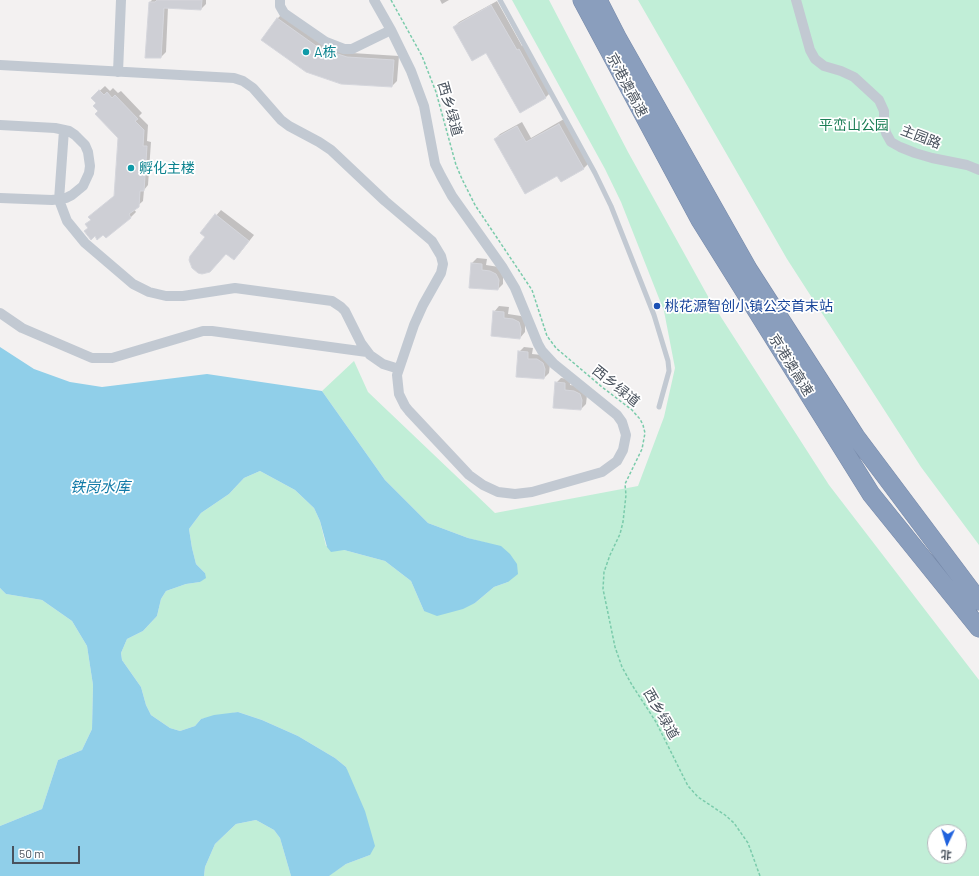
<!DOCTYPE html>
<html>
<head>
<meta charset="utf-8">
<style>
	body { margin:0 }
	#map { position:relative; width:979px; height:876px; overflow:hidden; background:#f3f1f1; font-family:Barlow,"Noto Sans SC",sans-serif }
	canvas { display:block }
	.north { position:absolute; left:927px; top:824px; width:40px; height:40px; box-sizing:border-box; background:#fff; border:1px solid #b6babe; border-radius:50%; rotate:184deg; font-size:11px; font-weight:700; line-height:16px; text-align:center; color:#49525d }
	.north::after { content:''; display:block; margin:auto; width:14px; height:18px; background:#2062dd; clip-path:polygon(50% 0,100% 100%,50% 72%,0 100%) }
	.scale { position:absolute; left:12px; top:846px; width:68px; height:18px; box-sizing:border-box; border:2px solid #49525d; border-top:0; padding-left:5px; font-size:12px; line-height:14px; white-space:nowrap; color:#49525d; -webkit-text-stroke:3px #fff; paint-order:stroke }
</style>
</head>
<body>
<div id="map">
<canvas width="979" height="876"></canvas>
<div class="north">北</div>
<div class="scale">50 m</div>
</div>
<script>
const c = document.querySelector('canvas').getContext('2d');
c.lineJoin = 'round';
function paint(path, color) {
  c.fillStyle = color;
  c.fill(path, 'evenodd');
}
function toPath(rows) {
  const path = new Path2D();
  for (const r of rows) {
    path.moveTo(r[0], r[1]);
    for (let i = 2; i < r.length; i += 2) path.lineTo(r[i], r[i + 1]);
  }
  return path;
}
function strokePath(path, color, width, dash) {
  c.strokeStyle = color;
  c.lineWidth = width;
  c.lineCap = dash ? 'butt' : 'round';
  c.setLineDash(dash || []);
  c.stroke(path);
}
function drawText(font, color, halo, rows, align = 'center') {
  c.font = font + ' Barlow,"Noto Sans SC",sans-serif';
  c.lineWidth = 3.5;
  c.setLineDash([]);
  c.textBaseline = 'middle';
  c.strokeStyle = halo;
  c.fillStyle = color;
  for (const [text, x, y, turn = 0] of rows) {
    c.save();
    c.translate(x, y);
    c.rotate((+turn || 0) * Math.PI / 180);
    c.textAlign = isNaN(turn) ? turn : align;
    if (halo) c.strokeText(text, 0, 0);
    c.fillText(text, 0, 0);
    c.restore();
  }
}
paint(toPath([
	[512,0,549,0,628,152,710,300,829,485,979,680,979,876,328,876,346,864,370,855,346,767,335,758,298,736,262,720,238,712,201,719,195,726,180,731,170,728,151,715,146,705,141,687,122,660,121,653,127,639,143,631,157,616,161,599,166,591,186,584,200,582,205,573,196,564,192,548,189,529,201,513,229,494,244,478,260,471,295,490,314,508,320,521,326,546,344,550,385,561,411,581,424,611,475,603,494,587,508,582,501,547,468,538,428,523,385,480,322,391,354,361,368,392,495,513,638,486,664,417,675,368,664,311,621,202,605,169],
	[935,832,959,832,959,856,935,856],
	[638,0,979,0,979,545,921,467,787,259],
	[0,588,6,594,42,600,72,621,87,646,93,685,92,729,82,750,58,760,42,809,0,826],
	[256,820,274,830,280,838,291,876,204,876,205,867,215,844,236,824]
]), '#c1eed7');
paint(toPath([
	[0,347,34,369,70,382,102,387,207,374,322,391,385,480,428,523,468,538,501,546,510,554,517,564,518,574,508,582,494,587,475,603,463,609,437,616,424,611,411,581,385,561,344,550,331,552,327,547,320,521,314,508,295,490,260,471,244,478,229,494,201,513,189,529,192,548,196,564,205,573,206,578,200,582,186,584,166,591,161,599,157,616,143,631,127,639,121,653,122,660,141,687,146,705,151,715,170,728,180,731,195,726,201,719,214,715,238,712,262,720,298,736,335,758,346,767,365,811,375,846,370,855,346,864,329,876,291,876,280,838,274,830,256,820,236,824,215,844,205,867,204,876,0,876,0,826,42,809,58,760,82,750,92,729,93,685,87,646,72,621,42,600,6,594,0,588]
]), '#90cfe9');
paint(toPath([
	[152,0,206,0,206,4,201,9,168,7,166,52,161,57,150,2],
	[440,0,449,0,442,4],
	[497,1,522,46,524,45,551,92,546,97,520,111,487,52,454,27,459,22],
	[282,14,352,53,399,56,397,81,392,86,341,83,277,19],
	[105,86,110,91,113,88,118,93,121,91,142,113,139,116,148,125,147,141,151,142,148,185,144,190,143,201,134,209,136,212,131,217,106,237,103,234,95,235,85,231,89,227,86,225,115,195,119,138,100,111,97,103,92,98],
	[564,119,589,163,584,168,561,181,558,174,495,139,500,134,522,122,531,138],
	[221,210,254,235,239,254,226,253,201,233],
	[477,258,487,259,486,265,499,267,503,272,503,284,498,289,472,263],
	[499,306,509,307,508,314,521,316,525,320,525,332,520,338,494,312],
	[524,347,533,348,532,354,542,355,550,364,549,373,544,378,519,352],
	[561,378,570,379,570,385,579,386,587,395,586,404,581,409,556,383]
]), '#0003');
const building = toPath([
	[157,0,202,0,201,10,164,8,161,58,145,58,149,2,155,2,157,0],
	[491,5,517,50,519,49,546,98,520,113,486,53,472,61,453,27,491,5],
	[277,18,319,48,347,57,394,60,392,87,341,84,306,72,261,40,277,18],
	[99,90,104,95,107,92,112,98,115,95,138,119,135,121,144,130,143,146,147,146,144,191,140,191,139,207,129,214,131,218,106,238,103,235,97,240,95,236,91,240,84,231,88,228,85,224,91,220,88,217,114,196,118,138,95,114,98,111,93,106,96,103,91,98,99,90],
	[559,124,584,169,561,182,557,176,525,194,494,139,517,126,526,142,559,124],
	[215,214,249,241,234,260,226,254,210,272,202,274,198,273,192,268,189,260,190,256,205,237,200,233,215,214],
	[471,263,482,264,482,270,490,271,496,274,499,280,498,290,469,288,471,263],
	[493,311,504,312,504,318,513,319,519,322,521,329,520,339,491,336,493,311],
	[518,351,528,352,528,359,537,359,543,363,545,369,544,379,516,377,518,351],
	[555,382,565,383,565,390,574,391,580,394,582,400,581,410,553,408,555,382]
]);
paint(building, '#cecfd5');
strokePath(building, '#d5d6dc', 1);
const highway = toPath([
	[582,0,700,220,871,494,979,628],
	[598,0,618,39,748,269,856,437,979,601]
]);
strokePath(highway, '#7689a9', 19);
strokePath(toPath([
	[391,0,422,56,436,92,456,165,462,179,475,205,532,290,547,336,556,348,602,387,632,410,640,419,643,425,645,433,642,449,625,484,626,495,623,522,620,534,610,555,604,572,603,589,615,647,622,667,632,685,656,722,688,786,698,797,725,815,734,823,748,843,760,876]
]), '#7acbab', 1.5, [3, 2]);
strokePath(toPath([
	[500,0,595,173,611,206,654,315,668,361,669,371,659,407]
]), '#c2c9d2', 5);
strokePath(toPath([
	[280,0,280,6,284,13,326,42,344,49,352,49,391,30],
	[796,0,810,50,815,59,824,66,841,71,854,77,879,100,884,111,884,124,886,133,891,142,900,147,915,153,932,158,967,165,979,170],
	[0,65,234,78,243,81,253,88,281,120,289,126,319,142,331,150,385,201,432,241,441,256,443,264,441,273,423,305,414,325,397,375,399,394,405,406,409,411,469,475,483,485,498,492,515,494,532,492,602,472,617,461,623,450,626,435,622,422,617,415,554,364,542,351,538,344,515,288,503,268,452,196,441,176,435,164,424,106,411,71,391,30,374,0],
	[118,72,121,0],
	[0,125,55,128,69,131,75,135,85,145,88,152,90,166,89,173,83,186,72,195,66,198,52,200,0,198],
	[64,130,59,200,67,221,85,243,133,284,149,292,166,296,183,296,235,288,332,301,341,307,345,311,361,343,370,355,383,364,399,369],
	[0,313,22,328,92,358,112,358,203,331,212,331,367,352]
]), '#c2c9d2', 10);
strokePath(highway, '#8a9ebd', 18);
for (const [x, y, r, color] of [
	[306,52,4,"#0f9aa8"],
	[131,168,4,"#0f9aa8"],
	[657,306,4,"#1a4fb4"]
]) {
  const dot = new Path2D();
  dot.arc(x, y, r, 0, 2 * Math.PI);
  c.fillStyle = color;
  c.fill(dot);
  strokePath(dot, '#fff', 1.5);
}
drawText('14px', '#0d838f', '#fff', [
	["A栋",314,52],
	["孵化主楼",139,168]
], 'left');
drawText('14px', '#49525d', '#fff', [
	["京港澳高速",627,85,62],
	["西乡绿道",450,109,74],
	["主园路",921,137,21],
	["京港澳高速",791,365,58],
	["西乡绿道",616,386,39],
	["西乡绿道",661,714,60]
]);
drawText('14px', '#1b7e55', '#fff', [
	["平峦山公园",854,125]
]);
drawText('14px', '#164399', '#fff', [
	["桃花源智创小镇公交首末站",665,306]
], 'left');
drawText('italic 15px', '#127ba8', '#fff', [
	["铁岗水库",100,487]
]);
</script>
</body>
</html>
